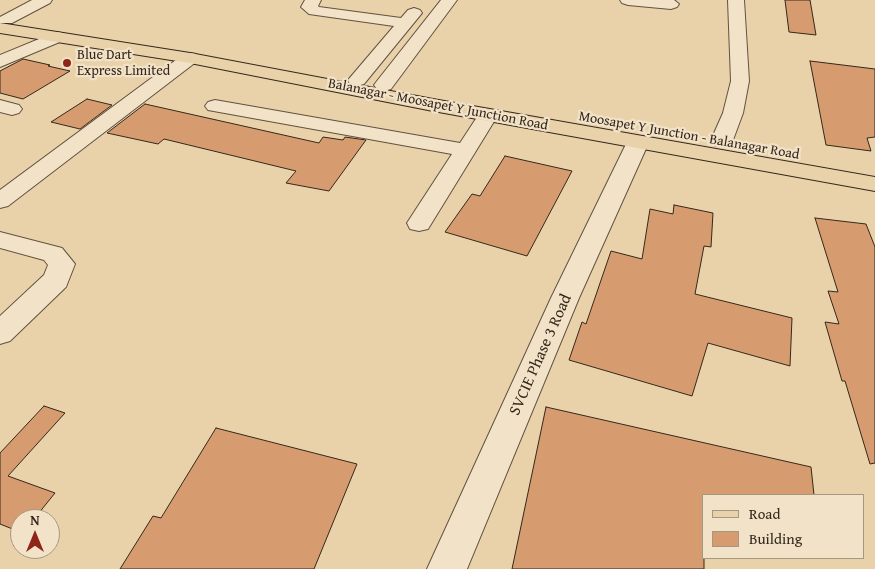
<!DOCTYPE html>
<html>
<head>
<meta charset="utf-8">
<style>
	body { margin:0 }
	#map { position:relative; width:875px; height:569px; overflow:hidden; background:#e9d2aa; font-family:"Gentium Book Plus",serif }
	canvas { display:block }
	.legend { position:absolute; left:702px; top:494px; width:162px; height:65px; box-sizing:border-box; background:#f1e2c8; border:1px solid #a59883; margin:0; padding:6px 9px; list-style:none; font-size:15px; color:#34281c }
	.legend li { display:flex; align-items:center; gap:10px; height:25px }
	.legend b { width:25px; border:1px solid #a59883 }
	.north { position:absolute; left:10px; top:509px; width:50px; height:50px; box-sizing:border-box; background:#f1e2c8; border:1px solid #a59883; border-radius:50%; rotate:0deg; font-size:14px; font-weight:700; line-height:20px; text-align:center; color:#34281c }
	.north::after { content:''; display:block; margin:auto; width:18px; height:22px; background:#8f2418; clip-path:polygon(50% 0,100% 100%,50% 72%,0 100%) }
</style>
</head>
<body>
<div id="map">
<canvas width="875" height="569"></canvas>
<ul class="legend">
<li><b style="height:6px;background:#e9d2aa"></b>Road</li>
<li><b style="height:14px;background:#d69c6f"></b>Building</li>
</ul>
<div class="north">N</div>
</div>
<script>
const c = document.querySelector('canvas').getContext('2d');
c.lineJoin = 'round';
function paint(path, color) {
  c.fillStyle = color;
  c.fill(path, 'evenodd');
}
function toPath(rows) {
  const path = new Path2D();
  for (const r of rows) {
    path.moveTo(r[0], r[1]);
    for (let i = 2; i < r.length; i += 2) path.lineTo(r[i], r[i + 1]);
  }
  return path;
}
function strokePath(path, color, width, dash) {
  c.strokeStyle = color;
  c.lineWidth = width;
  c.lineCap = dash ? 'butt' : 'round';
  c.setLineDash(dash || []);
  c.stroke(path);
}
function drawText(font, color, halo, rows, align = 'center') {
  c.font = font + ' "Gentium Book Plus",serif';
  c.lineWidth = 4.5;
  c.setLineDash([]);
  c.textBaseline = 'middle';
  c.strokeStyle = halo;
  c.fillStyle = color;
  for (const [text, x, y, turn = 0] of rows) {
    c.save();
    c.translate(x, y);
    c.rotate((+turn || 0) * Math.PI / 180);
    c.textAlign = isNaN(turn) ? turn : align;
    if (halo) c.strokeText(text, 0, 0);
    c.fillText(text, 0, 0);
    c.restore();
  }
}
const building = toPath([
	[785,0,810,0,816,35,789,32,785,0],
	[23,59,50,65,48,66,70,71,23,99,0,93,0,71,23,59],
	[810,61,875,69,875,137,867,138,871,151,826,145,810,61],
	[87,99,112,105,80,129,51,122,87,99],
	[145,104,319,143,323,137,343,140,345,137,366,140,329,191,286,183,296,171,164,139,158,144,107,133,145,104],
	[505,156,572,171,527,256,445,232,472,194,480,196,505,156],
	[674,205,713,213,711,247,704,246,695,294,792,318,790,366,708,343,692,396,569,360,582,322,586,324,611,251,642,259,650,209,673,214,674,205],
	[815,218,866,224,875,247,875,463,870,464,845,381,842,381,825,322,839,324,828,291,838,292,815,218],
	[44,406,65,413,8,476,55,493,34,519,20,519,20,532,0,524,0,453,44,406],
	[546,407,811,467,814,495,704,495,704,569,512,569,546,407],
	[216,428,357,464,314,569,120,569,153,516,161,518,216,428]
]);
paint(building, '#d69c6f');
strokePath(building, '#34281c', 1);
const minor = toPath([
	[32,0,52,0,50,3,12,23,0,23,0,17,32,0],
	[305,0,321,0,318,6,319,7,401,18,408,10,414,8,420,10,422,13,364,84,357,86,350,84,348,80,394,26,309,14,301,7,305,0],
	[441,0,457,0,391,89,384,91,377,89,374,85,377,81,441,0],
	[620,0,674,0,679,4,677,7,671,9,628,5,622,3,620,0],
	[728,0,744,0,749,81,743,113,733,140,730,145,722,146,714,145,711,140,723,113,731,81,728,0],
	[56,32,62,33,65,37,62,41,0,67,0,55,56,32],
	[190,53,196,54,199,58,196,62,8,206,0,208,0,190,184,54,190,53],
	[0,100,19,105,22,109,19,113,12,115,0,112,0,100],
	[215,100,460,143,481,111,488,109,495,111,498,115,428,229,419,231,410,229,407,223,452,154,208,110,205,106,208,102,215,100],
	[638,136,646,137,649,142,579,298,467,569,427,569,551,298,627,142,630,137,638,136],
	[0,232,62,248,75,264,66,287,10,341,0,344,0,316,44,275,48,265,44,260,0,248,0,232]
]);
const major = toPath([
	[0,23,190,53,433,99,875,177,875,191,433,111,190,63,0,33,0,23]
]);
strokePath(minor, '#615240', 2);
strokePath(major, '#34281c', 2);
paint(minor, '#f1e2c8');
paint(major, '#e9d2aa');
for (const [x, y, r, color] of [
	[67,63,5,"#8f2418"]
]) {
  const dot = new Path2D();
  dot.arc(x, y, r, 0, 2 * Math.PI);
  c.fillStyle = color;
  c.fill(dot);
  strokePath(dot, '#f1e2c8', 2);
}
drawText('14px', '#34281c', '#f1e2c8', [
	["Blue Dart",77,55],
	["Express Limited",77,71]
], 'left');
drawText('14px', '#34281c', '#f1e2c8', [
	["Balanagar - Moosapet Y Junction Road",438,105,11],
	["Moosapet Y Junction - Balanagar Road",689,136,10]
]);
drawText('16px', '#34281c', '#f1e2c8', [
	["SVCIE Phase 3 Road",541,355,-66]
]);
</script>
</body>
</html>
